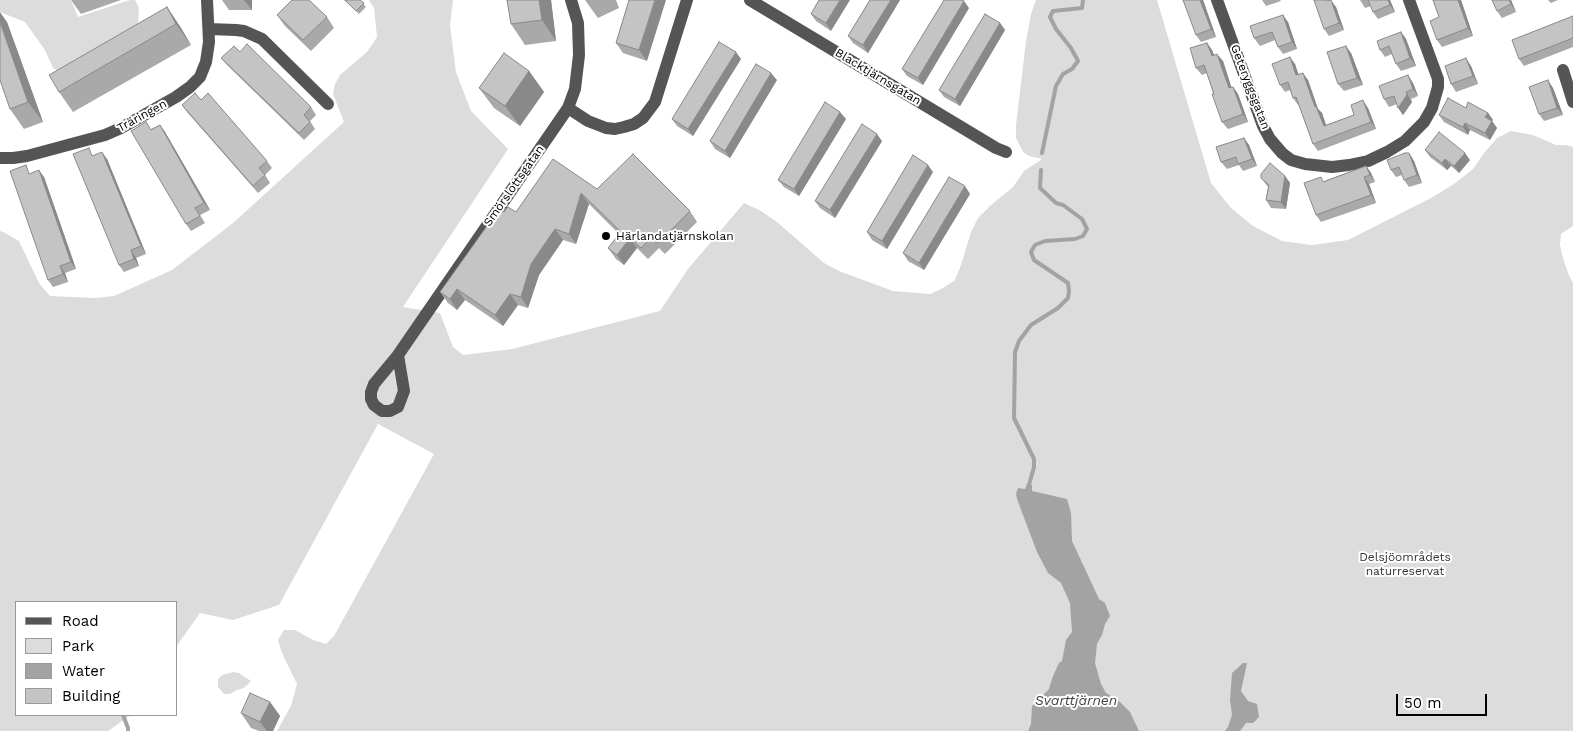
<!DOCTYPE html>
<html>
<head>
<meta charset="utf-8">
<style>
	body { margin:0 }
	#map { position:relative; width:1573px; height:731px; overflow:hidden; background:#fff; font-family:"Work Sans",sans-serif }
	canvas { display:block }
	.legend { position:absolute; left:15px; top:601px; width:162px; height:115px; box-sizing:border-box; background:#fff; border:1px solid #999; margin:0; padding:6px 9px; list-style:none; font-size:15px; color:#000 }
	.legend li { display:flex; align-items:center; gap:10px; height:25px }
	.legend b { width:25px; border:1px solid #999 }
	.scale { position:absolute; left:1396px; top:694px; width:91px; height:22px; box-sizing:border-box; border:2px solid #000; border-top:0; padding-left:6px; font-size:15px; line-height:18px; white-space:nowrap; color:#000; -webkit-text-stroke:4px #fff; paint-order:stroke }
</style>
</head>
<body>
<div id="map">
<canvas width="1573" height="731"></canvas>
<ul class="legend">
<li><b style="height:6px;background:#555"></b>Road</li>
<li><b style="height:14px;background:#dcdcdc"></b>Park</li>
<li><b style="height:14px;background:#a3a3a3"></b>Water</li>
<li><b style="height:14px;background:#c4c4c4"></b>Building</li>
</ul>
<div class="scale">50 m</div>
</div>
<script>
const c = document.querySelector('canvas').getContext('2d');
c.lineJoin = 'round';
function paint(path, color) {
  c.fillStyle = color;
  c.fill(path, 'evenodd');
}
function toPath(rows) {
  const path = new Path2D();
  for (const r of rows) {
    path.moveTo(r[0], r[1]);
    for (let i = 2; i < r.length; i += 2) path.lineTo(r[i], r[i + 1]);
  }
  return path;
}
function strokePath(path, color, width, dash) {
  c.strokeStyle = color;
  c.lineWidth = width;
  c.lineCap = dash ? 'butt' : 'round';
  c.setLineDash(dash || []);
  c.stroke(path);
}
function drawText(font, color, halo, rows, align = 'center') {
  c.font = font + ' "Work Sans",sans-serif';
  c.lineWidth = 4;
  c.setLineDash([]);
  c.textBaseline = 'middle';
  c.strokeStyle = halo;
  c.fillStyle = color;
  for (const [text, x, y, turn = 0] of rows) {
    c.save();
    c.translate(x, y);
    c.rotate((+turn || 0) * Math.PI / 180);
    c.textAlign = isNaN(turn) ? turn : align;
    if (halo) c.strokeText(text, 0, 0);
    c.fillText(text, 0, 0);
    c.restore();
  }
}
paint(toPath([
	[0,0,71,0,78,17,130,0,135,0,139,8,138,25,59,72,53,68,45,50,25,22,0,12],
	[369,0,453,0,450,26,456,72,471,111,508,149,403,307,440,313,453,347,463,355,512,349,660,311,688,269,744,203,761,211,777,222,824,263,839,271,893,291,930,294,943,288,955,280,961,265,971,232,978,218,991,205,1013,187,1024,171,1042,159,1029,156,1023,152,1016,138,1016,125,1026,41,1031,14,1036,0,1157,0,1211,183,1231,208,1253,226,1282,241,1312,245,1348,240,1431,198,1454,184,1473,169,1484,153,1497,138,1511,131,1533,135,1556,145,1566,145,1573,147,1573,226,1561,234,1560,244,1562,255,1568,273,1573,283,1573,731,277,731,291,706,297,684,282,653,278,640,284,630,295,630,313,640,326,644,334,636,434,454,378,424,279,605,233,620,200,613,176,647,176,602,16,602,16,715,131,715,108,731,0,731,0,231,5,233,19,241,39,283,50,296,96,298,114,296,172,270,233,223,344,122,333,94,335,84,340,75,367,52,377,37,374,8],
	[233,672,239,673,251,681,244,688,237,690,230,694,224,694,218,687,218,679,222,675]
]), '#dcdcdc');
paint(toPath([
	[1027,484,1032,485,1032,491,1067,499,1071,513,1072,541,1099,599,1105,603,1110,616,1105,624,1102,635,1097,644,1095,663,1101,684,1106,693,1118,700,1130,712,1139,731,1028,731,1031,724,1032,706,1049,689,1053,676,1059,663,1062,661,1066,640,1072,632,1070,603,1061,583,1048,573,1037,552,1017,499,1016,494,1018,488,1025,489],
	[1243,663,1247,663,1241,691,1248,701,1257,704,1259,717,1253,723,1246,723,1240,731,1225,731,1228,727,1232,715,1230,700,1232,673]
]), '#a3a3a3');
strokePath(toPath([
	[1042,153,1056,86,1063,74,1072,69,1078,61,1071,48,1056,29,1050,17,1053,11,1082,8,1083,0],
	[1029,485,1034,467,1034,459,1014,418,1015,352,1019,341,1031,325,1058,308,1068,298,1069,291,1068,283,1034,260,1031,252,1035,245,1045,241,1075,239,1083,236,1087,229,1082,219,1063,205,1056,203,1040,188,1041,170],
	[123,715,128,728,128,731]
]), '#a3a3a3', 4);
strokePath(toPath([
	[750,0,996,148,1006,152],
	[1217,0,1263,126,1270,139,1282,153,1291,160,1305,164,1332,167,1349,165,1368,161,1387,152,1405,141,1424,122,1432,108,1438,87,1438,79,1409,0],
	[209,29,236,30,244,31,262,39,328,104],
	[1563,70,1573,102],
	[568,108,588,121,606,128,615,129,624,127,634,124,643,118,655,102,687,0],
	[0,158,13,158,27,156,105,135,121,128,176,97,190,87,200,77,206,62,209,42,207,0],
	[398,355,568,108,575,89,579,55,578,23,571,0],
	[398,355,404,391,398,407,390,411,382,411,374,405,371,399,371,392,374,384,398,355]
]), '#555', 12);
paint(toPath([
	[71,0,121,0,81,14],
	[222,0,252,0,252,10,229,10],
	[344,0,360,0,366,7,359,14],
	[551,0,556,41,525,45,511,24],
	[585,0,616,0,619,8,598,18],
	[629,0,647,61,623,53,616,43],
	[819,0,831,31,816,21,811,14],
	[870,0,900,0,868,53,853,43,848,36],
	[1203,0,1216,37,1201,42,1196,35],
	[1262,0,1280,0,1281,1,1266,6],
	[1360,0,1390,0,1395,12,1378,19,1373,12,1371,6,1365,8],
	[1433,0,1461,0,1473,36,1442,47,1437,40,1439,17],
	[1511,0,1516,12,1502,18,1497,11],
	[1548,0,1558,0,1551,3],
	[167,7,181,28,191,45,73,112,59,92],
	[1336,7,1344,30,1329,36,1324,29],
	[969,8,923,85,907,76,902,69],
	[277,15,327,17,334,28,311,51,285,26],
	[1573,16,1573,47,1524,66,1519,59],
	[7,22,43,122,24,129,10,109],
	[1288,22,1297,49,1283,54,1278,47,1275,40,1260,46,1254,38],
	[1000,23,1005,30,960,106,944,97,939,90],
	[1401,32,1406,39,1416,66,1401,71,1396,64,1392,54,1385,57,1380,50],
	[1207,43,1212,50,1214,55,1223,61,1231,87,1233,87,1238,94,1248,122,1228,129,1222,122,1207,73,1202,75,1196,68],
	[240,52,311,107,316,115,310,121,315,129,304,140,227,65,221,58],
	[1351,53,1363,85,1344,91,1338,84],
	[741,59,693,136,677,126,672,119],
	[1295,64,1298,74,1308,80,1318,109,1322,113,1326,125,1354,115,1368,108,1376,129,1318,151,1313,144,1299,105,1298,105,1293,98,1290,90,1285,92,1280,85],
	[1471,66,1478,84,1456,92,1451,84],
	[529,71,544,92,520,126,494,108,479,88],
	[777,80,730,158,715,149,710,141],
	[1413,83,1418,96,1411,99,1412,102,1403,115,1397,104,1389,107,1384,99],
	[1553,88,1563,115,1544,121,1539,114],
	[201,100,267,161,272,168,265,175,270,183,258,193,187,112,182,105],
	[1466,108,1488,113,1493,120,1492,121,1497,128,1490,140,1470,130,1468,135,1444,122,1439,115],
	[846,119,799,196,784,187,778,180],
	[160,125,165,132,210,210,200,215,205,223,191,231,186,224,151,129],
	[1244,138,1249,145,1257,166,1243,171,1239,165,1227,169,1221,162],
	[882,141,835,218,820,208,815,201],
	[1425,150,1470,160,1459,173,1451,166,1447,170,1430,157],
	[1409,153,1414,161,1422,183,1409,187,1404,180,1402,175,1396,177,1391,170],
	[94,155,107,159,146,254,136,258,139,266,124,272,119,265],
	[1366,166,1371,173,1375,182,1369,184,1376,203,1321,222,1316,215,1324,181],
	[933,172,887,249,872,240,867,232],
	[31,173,44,177,76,269,65,273,68,282,53,287,48,280],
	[1285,176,1290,183,1286,209,1271,208,1266,200,1268,187,1261,178],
	[597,189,690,211,697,222,665,254,659,248,648,259,637,248,624,265,616,259,608,248,619,234,589,204,576,244,563,240,539,275,528,308,518,305,503,326,465,300,457,310,448,303,440,292,504,212,516,212],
	[970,194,924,270,908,261,903,253],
	[270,702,280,716,273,731,259,731,251,728,241,713]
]), '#a9a9a9');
paint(toPath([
	[244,0,252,0,252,10],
	[539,0,551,0,556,41,542,20],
	[655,0,666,0,647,61,639,50],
	[840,0,850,0,831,31,826,23],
	[891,0,900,0,868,53,863,45],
	[1200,0,1203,0,1216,37,1211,29],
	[1331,0,1336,7,1344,30,1339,23],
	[1388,0,1390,0,1395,12,1390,5],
	[1458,0,1461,0,1473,36,1468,28],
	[1509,0,1511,0,1516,12,1511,4],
	[964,1,969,8,923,85,918,78],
	[167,7,181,28,191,45,176,24],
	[0,12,7,22,43,122,28,102,0,22],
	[1283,15,1288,22,1297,49,1292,42],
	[1000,23,1005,30,960,106,955,99],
	[1401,32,1406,39,1416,66,1410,58],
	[1207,43,1212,50,1217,63,1212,56],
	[1346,46,1351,53,1363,85,1357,78],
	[736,52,741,59,693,136,688,129],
	[1217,54,1223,61,1234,95,1229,88],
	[1290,57,1295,64,1301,82,1296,75],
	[1466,58,1471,66,1478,84,1473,76],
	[529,71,544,92,520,126,505,106],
	[771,73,777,80,730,158,725,151],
	[1303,73,1308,80,1318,109,1322,113,1329,134,1324,126,1315,107],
	[1408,75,1413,83,1418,96,1413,89],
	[1548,80,1553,88,1563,115,1557,108],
	[1233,87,1238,94,1248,122,1243,114],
	[1406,92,1412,102,1403,115,1398,108],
	[1363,100,1368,108,1376,129,1371,122],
	[840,112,846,119,799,196,794,189],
	[1488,113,1493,120,1492,121,1497,128,1490,140,1485,133,1485,117],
	[1465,123,1470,130,1468,135,1463,127],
	[160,125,165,132,210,210,204,203],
	[877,134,882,141,835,218,830,210],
	[1244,138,1249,145,1257,166,1252,159],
	[102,152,107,159,146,254,141,246],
	[1409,153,1414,161,1422,183,1417,175],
	[1465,153,1470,160,1459,173,1454,166],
	[1445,159,1451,166,1447,170,1442,163],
	[928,165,933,172,887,249,882,241],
	[1366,166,1371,173,1375,182,1370,175],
	[39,170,44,177,76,269,71,262],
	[1285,176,1290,183,1286,209,1281,202],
	[1364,177,1369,184,1376,203,1371,195],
	[965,186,970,194,924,270,919,263],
	[581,193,589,204,576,244,569,234],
	[555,229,563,240,539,275,528,308,521,297,531,264],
	[630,238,637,248,624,265,617,255],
	[131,250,136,258,139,266,134,259],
	[60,266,65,273,68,282,63,274],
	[457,289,465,300,457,310,450,299],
	[510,294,518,305,503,326,495,315],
	[270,702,280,716,273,731,267,731,260,722]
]), '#898989');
const building = toPath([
	[292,0,309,0,327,17,303,40,277,15,292,0],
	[345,0,360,0,364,3,356,11,345,0],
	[507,0,539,0,542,20,511,24,507,0],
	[629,0,655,0,639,50,616,43,629,0],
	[819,0,840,0,826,23,811,14,819,0],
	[870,0,891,0,863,45,848,36,870,0],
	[944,0,963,0,964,1,918,78,902,69,944,0],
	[1183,0,1200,0,1211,29,1196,35,1183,0],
	[1314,0,1326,0,1327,1,1331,0,1339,23,1324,29,1314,0],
	[1368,0,1388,0,1390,5,1373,12,1368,0],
	[1433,0,1458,0,1468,28,1437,40,1430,21,1439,17,1433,0],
	[1492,0,1509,0,1511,4,1497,11,1492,0],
	[167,7,176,24,59,92,49,75,167,7],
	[985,14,1000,23,955,99,939,90,985,14],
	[1283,15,1292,42,1278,47,1272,32,1254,38,1250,26,1283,15],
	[1573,16,1573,38,1519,59,1512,40,1573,16],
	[0,22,28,102,10,109,0,80,0,22],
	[1401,32,1410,58,1396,64,1389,46,1380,50,1377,41,1401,32],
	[719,42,736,52,688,129,672,119,719,42],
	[1207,43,1212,56,1217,54,1229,88,1233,87,1243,114,1222,122,1212,94,1214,94,1204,65,1196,68,1190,48,1207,43],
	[247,44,311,107,304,115,310,122,299,133,221,58,234,46,240,52,247,44],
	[1346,46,1357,78,1338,84,1327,52,1346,46],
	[504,53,529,71,505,106,479,88,504,53],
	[1290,57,1296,75,1303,73,1315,107,1316,106,1324,126,1354,115,1351,105,1363,100,1371,122,1313,144,1296,97,1293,98,1288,82,1280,85,1272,64,1290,57],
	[1466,58,1473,76,1451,84,1445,66,1466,58],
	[756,64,771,73,725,151,710,141,756,64],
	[1408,75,1413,89,1406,92,1407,95,1398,108,1394,96,1384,99,1379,86,1408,75],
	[1548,80,1557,108,1539,114,1529,87,1548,80],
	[195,93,201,100,208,93,267,161,259,168,265,175,253,186,182,105,195,93],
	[1448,98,1466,108,1468,102,1488,113,1485,117,1492,121,1485,133,1465,123,1463,127,1439,115,1448,98],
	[825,102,840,112,794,189,778,180,825,102],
	[146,122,151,130,160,125,204,203,195,208,200,216,186,224,131,131,146,122],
	[862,124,877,134,830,210,815,201,862,124],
	[1439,132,1465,153,1454,166,1445,159,1442,163,1425,150,1439,132],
	[1244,138,1252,159,1238,164,1236,157,1221,162,1216,147,1244,138],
	[89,148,92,156,102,152,141,246,131,250,134,259,119,265,73,154,89,148],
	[1405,153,1409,153,1417,175,1404,180,1399,167,1391,170,1387,160,1405,153],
	[633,154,690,211,658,243,652,237,641,248,630,238,617,255,608,248,621,232,581,193,569,234,555,229,531,264,521,297,510,294,495,315,457,289,450,299,440,292,499,209,504,212,508,207,516,212,553,159,597,189,633,154],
	[913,155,928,165,882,241,867,232,913,155],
	[1270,163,1285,176,1281,202,1266,200,1269,185,1261,178,1261,174,1270,163],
	[26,165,29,174,39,170,71,262,60,266,63,274,48,280,10,171,26,165],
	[1366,166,1370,175,1364,177,1371,195,1316,215,1304,183,1321,177,1323,182,1366,166],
	[949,177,965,186,919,263,903,253,949,177],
	[250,693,270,702,260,722,241,713,250,693]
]);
paint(building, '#c4c4c4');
strokePath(building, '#898989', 1);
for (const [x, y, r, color] of [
	[606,236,5,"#000"]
]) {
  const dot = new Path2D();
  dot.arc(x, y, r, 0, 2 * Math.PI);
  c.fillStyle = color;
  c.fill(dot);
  strokePath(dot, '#fff', 2);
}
drawText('12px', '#000', '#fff', [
	["Blacktjärnsgatan",878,77,31],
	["Geteryggsgatan",1250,87,69],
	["Träringen",142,116,-29],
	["Smörslottsgatan",514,186,-55]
]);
drawText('12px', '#000', '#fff', [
	["Härlandatjärnskolan",616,236]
], 'left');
drawText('12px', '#333', '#fff', [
	["Delsjöområdets",1405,557],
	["naturreservat",1405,571]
]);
drawText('italic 14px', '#444', '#fff', [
	["Svarttjärnen",1076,701]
]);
</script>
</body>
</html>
